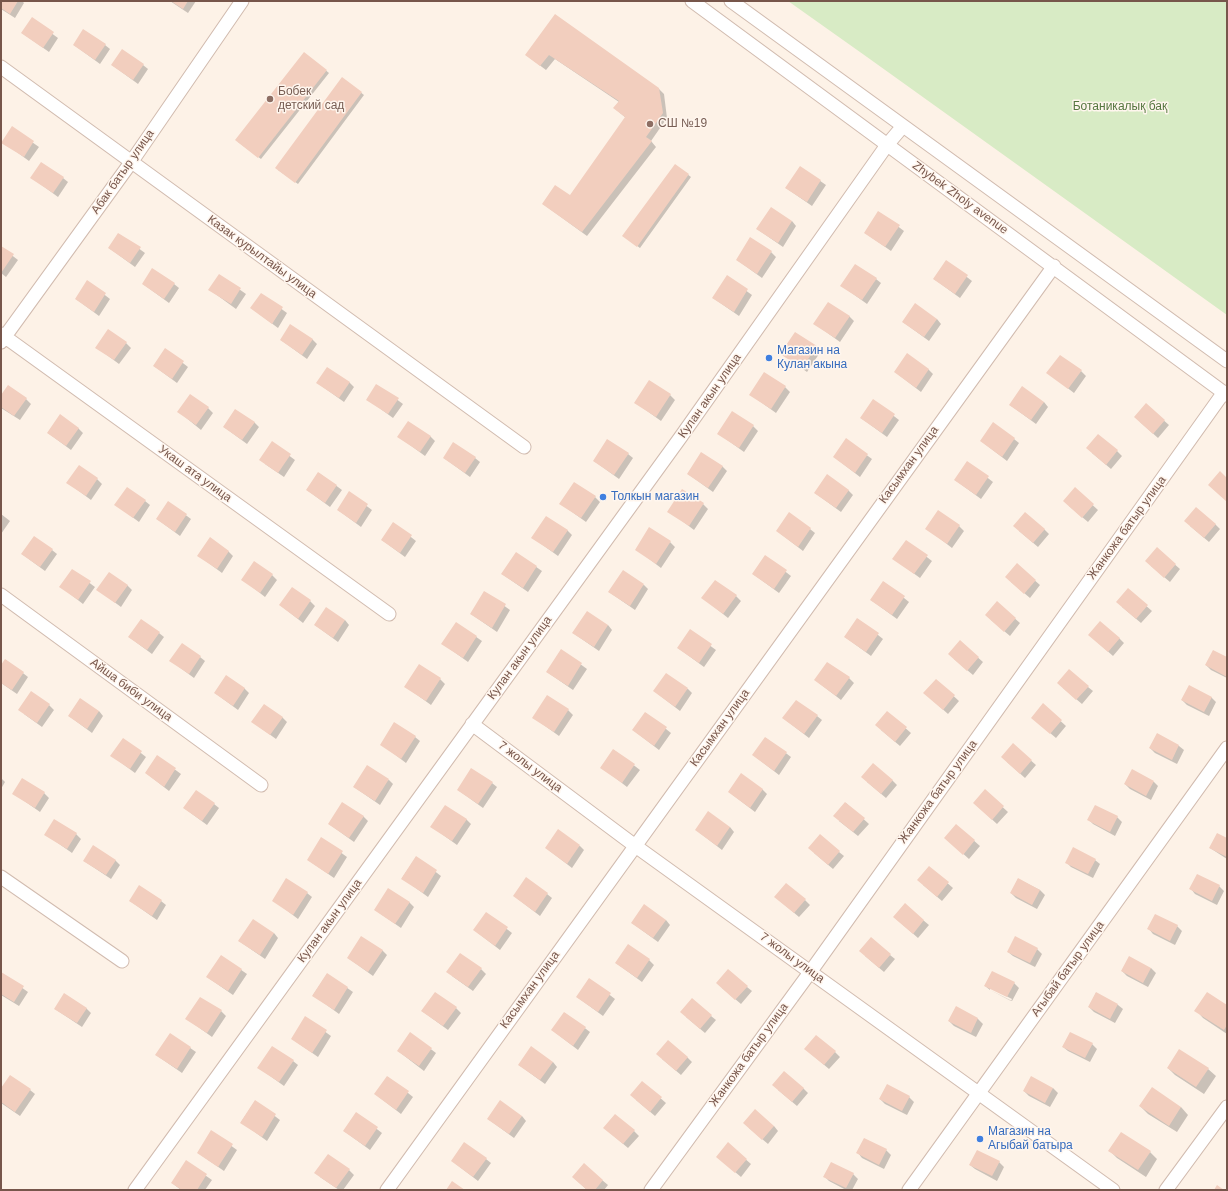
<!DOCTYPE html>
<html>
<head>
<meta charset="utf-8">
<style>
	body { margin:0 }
	#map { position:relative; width:1228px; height:1191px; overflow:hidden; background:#fdf2e7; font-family:Arial,sans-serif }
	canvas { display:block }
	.frame { position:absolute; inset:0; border:2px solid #77564b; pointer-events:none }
</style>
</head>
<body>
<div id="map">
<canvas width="1228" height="1191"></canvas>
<div class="frame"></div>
</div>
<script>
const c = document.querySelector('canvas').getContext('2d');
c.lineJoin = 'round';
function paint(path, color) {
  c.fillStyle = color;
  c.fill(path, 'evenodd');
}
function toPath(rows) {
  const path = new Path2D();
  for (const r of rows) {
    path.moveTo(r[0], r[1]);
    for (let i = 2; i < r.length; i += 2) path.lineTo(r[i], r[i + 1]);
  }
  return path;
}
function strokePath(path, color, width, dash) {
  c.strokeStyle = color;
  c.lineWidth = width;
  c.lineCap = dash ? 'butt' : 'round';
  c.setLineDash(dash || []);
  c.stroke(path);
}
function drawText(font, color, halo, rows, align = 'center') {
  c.font = font + ' Arial,sans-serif';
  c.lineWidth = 3;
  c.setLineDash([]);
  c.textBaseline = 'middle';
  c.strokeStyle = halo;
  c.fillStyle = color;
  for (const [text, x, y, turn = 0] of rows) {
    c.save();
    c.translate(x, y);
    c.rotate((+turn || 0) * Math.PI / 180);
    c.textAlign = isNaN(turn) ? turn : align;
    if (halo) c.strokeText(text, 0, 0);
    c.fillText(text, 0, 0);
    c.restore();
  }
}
paint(toPath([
	[788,1,1227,1,1227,315,867,57]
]), '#d8ebc5');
paint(toPath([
	[1,1,22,1,24,3,15,18,1,9],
	[170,1,196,1,188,13],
	[555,15,659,89,664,94,667,118,651,141,656,147,587,236,543,204,570,196,626,118,614,108,619,102,555,59,546,70,526,55],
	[32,19,58,38,49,52,22,33],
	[74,45,105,45,110,49,100,64],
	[304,53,329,73,261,159,238,142],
	[112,65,143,65,148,69,138,84],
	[342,78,364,95,298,184,278,170],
	[12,128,39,147,29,161,3,142],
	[675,165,691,177,640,248,626,238],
	[800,167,826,185,812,206,786,188],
	[32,178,63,178,68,182,58,197],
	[879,212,904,231,891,251,865,233],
	[792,221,796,226,783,247,757,229],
	[119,234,145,253,135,267,109,248],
	[1,247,18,260,6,277,1,273],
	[771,252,776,257,762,278,737,260],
	[946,261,972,281,960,298,934,279],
	[219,275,246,294,236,309,210,290],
	[727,277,752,295,739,316,713,298],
	[876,279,881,283,867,304,842,286],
	[88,282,110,299,99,316,76,299],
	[143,284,174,284,179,288,169,303],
	[261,294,287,313,278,328,251,308],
	[849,316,854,321,840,342,815,324],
	[937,319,941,324,929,341,903,322],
	[312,339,317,344,307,359,281,340],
	[126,343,131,348,119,364,96,347],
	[816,347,821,351,807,372,782,354],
	[166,350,188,367,177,383,154,366],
	[928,369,933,374,921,392,895,372],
	[1081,371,1086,376,1074,393,1048,373],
	[349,382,354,387,344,402,323,387],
	[377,385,403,404,393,418,367,399],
	[785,387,790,392,776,413,751,395],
	[670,395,675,400,661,421,636,403],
	[1,397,26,399,31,404,20,420,1,408],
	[873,400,899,420,887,437,861,418],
	[1044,402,1048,407,1036,424,1010,405],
	[1146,405,1169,425,1158,438,1140,422],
	[208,408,213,413,201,430,179,412],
	[254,422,259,427,247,444,224,427],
	[753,426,758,431,744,452,719,434],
	[78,428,83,433,71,450,48,433],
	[430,436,435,441,425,456,399,437],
	[1014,439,1019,443,1007,461,981,441],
	[846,440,872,459,860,477,834,457],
	[272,443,295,460,284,477,265,464],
	[1117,451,1122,456,1111,469,1092,453],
	[628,454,633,458,619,479,594,461],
	[444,458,475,458,480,462,470,477],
	[967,462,993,482,981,499,955,480],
	[722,466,727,471,713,492,688,474],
	[319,473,342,490,330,507,307,490],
	[97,479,102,484,91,500,68,483],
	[1075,489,1098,510,1088,522,1069,506],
	[848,490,853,495,841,512,815,493],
	[349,493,372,510,361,527,338,510],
	[595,497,600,502,586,522,561,504],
	[145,501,150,505,139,522,116,505],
	[168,502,191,519,180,536,157,519],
	[703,504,708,509,694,530,669,511],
	[1,514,10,521,1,534],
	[393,523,416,541,405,557,382,540],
	[1215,524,1220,529,1209,542,1190,526],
	[959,526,964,531,952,548,926,528],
	[810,529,815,533,803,551,777,531],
	[1044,529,1049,534,1038,547,1019,531],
	[567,530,572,535,558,556,533,538],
	[906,541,932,561,920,578,894,559],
	[670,542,675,547,661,568,636,549],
	[1157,549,1180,569,1170,582,1151,566],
	[52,550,57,554,45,571,22,554],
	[228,551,233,556,222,573,199,556],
	[516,553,542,571,528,592,502,574],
	[765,556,791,576,779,593,753,574],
	[1017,565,1040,585,1030,598,1011,582],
	[72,570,95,587,83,604,61,587],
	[272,575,277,580,265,597,242,579],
	[884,582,909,602,897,619,871,600],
	[127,585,132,590,121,607,98,590],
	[644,585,648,589,635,610,609,592],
	[1128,590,1152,611,1141,623,1122,607],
	[485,592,510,610,497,632,471,614],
	[736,596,741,601,728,618,703,598],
	[310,601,315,606,303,623,280,605],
	[997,603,1020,623,1010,636,991,620],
	[858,619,883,639,871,656,845,637],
	[345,620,349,625,338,642,315,625],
	[456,623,482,641,468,662,443,644],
	[608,625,612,630,599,651,573,633],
	[690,631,716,650,704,667,678,648],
	[159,633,164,637,152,654,129,637],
	[1119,638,1124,643,1113,656,1095,640],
	[960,642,983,662,973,675,954,659],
	[561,650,587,669,573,690,547,672],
	[200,657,205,661,194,678,171,661],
	[1227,658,1227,678,1211,670,1206,665],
	[6,660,28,677,17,694,1,683,1,667],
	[849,678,854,683,841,700,815,680],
	[440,679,445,684,431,705,406,687],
	[936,680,959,701,948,714,930,698],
	[1088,687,1093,691,1082,704,1063,688],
	[244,688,249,693,238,710,215,693],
	[688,689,692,693,680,711,654,691],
	[1211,697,1216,702,1209,716,1187,705,1182,700],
	[49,705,54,710,42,727,24,714],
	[1043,705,1066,726,1056,738,1037,722],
	[568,710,573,715,559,736,534,718],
	[99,711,103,716,92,733,69,716],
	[887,712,911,733,900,746,881,730],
	[646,713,671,733,659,750,633,730],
	[817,716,822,720,809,738,783,718],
	[282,717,287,722,276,739,258,726],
	[1157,735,1179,746,1184,750,1177,764,1155,753,1150,748],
	[415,737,420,741,406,763,381,744],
	[766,738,791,757,779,775,753,755],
	[123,739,146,757,135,773,112,756],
	[1013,745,1036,765,1025,778,1007,762],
	[614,750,640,770,627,787,601,767],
	[158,757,181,774,169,791,146,773],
	[1,778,5,782,1,789],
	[389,780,393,784,380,805,354,787],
	[892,780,897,785,886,798,867,782],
	[1154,782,1158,786,1151,800,1130,789,1125,784],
	[492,783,497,787,483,808,458,790],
	[762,789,767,794,755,812,729,792],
	[985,791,1008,812,997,824,974,803],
	[13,793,44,793,49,798,40,812],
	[846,803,869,824,858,836,839,821],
	[214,804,219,808,207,825,184,808],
	[363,816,368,821,354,842,329,824],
	[1117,817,1122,822,1115,836,1093,824,1089,820],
	[466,819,471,824,457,845,432,827],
	[956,825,980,846,969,859,950,842],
	[730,827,734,832,722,850,696,830],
	[45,834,76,834,81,839,72,853],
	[322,839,347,857,334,878,308,860],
	[1227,839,1227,859,1210,848],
	[580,846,584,850,572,868,546,848],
	[839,852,844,856,833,869,814,853],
	[416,857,441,876,428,897,402,878],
	[115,860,120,865,111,879,84,861],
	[1095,860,1100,864,1093,878,1071,867,1066,862],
	[929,867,953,888,942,901,923,885],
	[1018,879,1040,890,1045,895,1037,909,1016,898,1011,893],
	[1219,886,1224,891,1217,905,1195,894,1191,889],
	[307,893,312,897,298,919,273,900],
	[547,894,552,898,540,916,514,896],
	[805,900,810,905,799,917,780,901],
	[130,901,161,901,166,905,157,920],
	[409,902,414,907,401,928,375,910],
	[905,905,929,925,918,938,894,917],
	[486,913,512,933,500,950,474,930],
	[666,920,670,925,658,942,632,923],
	[1177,926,1182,931,1175,945,1153,934,1149,929],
	[274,933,278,938,265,959,239,941],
	[1037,949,1042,954,1035,967,1013,956,1008,952],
	[382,950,387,955,373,976,348,958],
	[890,955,895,959,884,972,865,956],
	[221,956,247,974,233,995,207,977],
	[649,960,654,965,642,982,616,963],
	[1151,968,1156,973,1148,987,1127,976,1122,971],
	[481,969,486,974,473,991,452,976],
	[1,973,28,992,19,1006,1,995],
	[327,974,353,992,339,1014,313,995],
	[589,979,615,999,603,1016,577,997],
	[1014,983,1019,988,1012,1001,990,990,985,986],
	[990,988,1012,999,1011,1001,990,990],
	[747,987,752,991,741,1004,722,988],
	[1096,993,1118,1005,1123,1009,1115,1023,1094,1012,1089,1007],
	[1227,1006,1227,1034,1203,1018,1196,1010],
	[86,1008,91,1013,82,1027,55,1009],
	[456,1008,461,1013,448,1030,422,1011],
	[956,1008,978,1019,983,1024,976,1037,954,1026,949,1021],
	[221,1011,226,1016,212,1037,187,1019],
	[565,1013,590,1032,578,1050,552,1030],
	[711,1016,716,1020,705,1033,686,1017],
	[306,1018,331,1036,318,1057,292,1039],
	[170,1034,196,1052,182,1073,156,1055],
	[411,1034,436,1053,424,1071,398,1051],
	[1092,1044,1097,1049,1090,1062,1068,1051,1063,1047],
	[835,1052,840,1057,829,1069,810,1053],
	[687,1057,692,1062,681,1075,662,1059],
	[293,1061,298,1065,284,1086,259,1068],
	[553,1062,557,1067,545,1084,519,1065],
	[1168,1068,1208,1069,1216,1076,1204,1094,1175,1075],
	[388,1077,413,1097,401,1114,375,1094],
	[642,1082,666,1103,655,1116,636,1100],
	[803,1088,808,1093,797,1106,778,1090],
	[1053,1088,1058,1093,1050,1107,1029,1096,1024,1091],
	[1,1090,30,1090,35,1094,20,1116,1,1103],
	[909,1097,914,1102,907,1115,885,1104,880,1099],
	[255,1101,280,1120,267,1141,241,1122],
	[1140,1106,1181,1107,1188,1115,1177,1132,1148,1114],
	[356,1113,382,1133,370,1150,344,1131],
	[522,1116,526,1121,514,1138,488,1119],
	[774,1126,778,1131,768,1144,749,1128],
	[634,1131,639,1136,628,1148,609,1132],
	[212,1132,237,1150,224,1171,198,1153],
	[865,1139,886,1150,891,1155,884,1169,862,1158,858,1153],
	[728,1144,751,1164,741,1177,722,1161],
	[1110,1151,1150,1152,1157,1159,1146,1177,1117,1158],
	[486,1159,491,1163,478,1181,452,1161],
	[186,1162,212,1180,205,1190,181,1190,172,1183],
	[999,1162,1004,1167,997,1181,975,1169,970,1165],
	[584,1165,608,1185,604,1190,587,1190,573,1177],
	[349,1170,354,1175,343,1190,339,1190,320,1177],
	[853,1174,858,1179,852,1190,846,1190,829,1181,824,1176]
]), '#0003');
paint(toPath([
	[1,1,18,1,10,14,1,8],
	[171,1,188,1,183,9],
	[555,14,659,88,663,113,646,137,652,141,582,232,542,204,555,185,570,195,625,117,613,108,619,101,549,55,540,66,525,55],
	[32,17,54,32,43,48,21,33],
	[83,29,106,44,95,60,73,45],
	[122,49,144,64,133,80,111,65],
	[304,52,327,70,258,158,235,140],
	[342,77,362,92,295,183,275,168],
	[12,126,34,141,24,157,1,143],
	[41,162,64,177,53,193,30,178],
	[675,164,689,174,637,247,622,236],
	[800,166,821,180,807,202,785,188],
	[771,207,792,221,778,243,756,229],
	[878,211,900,225,885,247,864,233],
	[118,233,141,247,130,263,108,248],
	[750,237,772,251,757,274,736,260],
	[1,246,14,254,1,273],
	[946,260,968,275,955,294,933,279],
	[855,264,877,278,862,300,840,286],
	[152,268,175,283,164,299,142,284],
	[219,274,241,288,231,304,208,290],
	[727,275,748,289,734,312,712,298],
	[87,280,106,293,94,312,75,299],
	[261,293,283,307,272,324,250,308],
	[828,302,850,316,835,338,813,324],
	[915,303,937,319,924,337,902,322],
	[290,324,313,339,302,355,280,340],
	[108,329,127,342,114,360,95,348],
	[795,332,817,346,802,368,780,354],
	[165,348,184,361,172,379,153,366],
	[907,353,929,369,916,388,894,372],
	[1060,355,1082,370,1068,389,1046,373],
	[327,367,350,382,339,398,316,383],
	[764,372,786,386,771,409,749,395],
	[649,380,671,394,656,417,634,403],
	[376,384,399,398,388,414,366,400],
	[8,385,27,398,14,416,1,407,1,395],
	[1022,386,1044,402,1031,420,1009,405],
	[190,394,209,407,196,425,177,412],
	[873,399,895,414,882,433,860,418],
	[1146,403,1165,420,1153,434,1134,417],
	[235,409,255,422,242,440,223,427],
	[732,411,754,425,739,448,717,434],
	[60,414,79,428,66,446,47,433],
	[408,421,431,436,420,452,397,437],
	[993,422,1015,438,1002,457,980,441],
	[1098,434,1118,450,1106,465,1086,448],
	[846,438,868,454,855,473,833,457],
	[607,439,629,453,614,475,593,461],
	[272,441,291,454,278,473,259,460],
	[453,442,476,457,465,473,443,458],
	[701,452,723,466,708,488,687,474],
	[967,461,989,476,976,495,954,480],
	[79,465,98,478,86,496,66,483],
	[1220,471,1227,478,1227,502,1208,485],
	[318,472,337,485,325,503,306,490],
	[827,474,849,490,836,508,814,493],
	[574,482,596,496,581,518,559,504],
	[127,487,146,500,133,518,114,505],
	[1075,487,1094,504,1082,518,1063,501],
	[682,489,704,503,689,526,667,512],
	[349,491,368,504,356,523,337,510],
	[168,501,187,514,175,532,156,519],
	[1196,507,1216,524,1204,538,1184,521],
	[938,510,960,525,947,544,925,529],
	[789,512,811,528,798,547,776,531],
	[1025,512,1045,529,1033,543,1013,526],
	[546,516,568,530,553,552,531,538],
	[393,522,412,535,400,553,381,540],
	[649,527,671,541,656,564,635,550],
	[34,536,53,549,40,567,21,554],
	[210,537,229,551,217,569,197,556],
	[906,540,928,555,914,574,892,559],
	[1157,547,1176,564,1164,578,1145,561],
	[516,552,537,566,523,588,501,574],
	[765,555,787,570,774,589,752,574],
	[254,561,273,574,260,593,241,580],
	[1017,563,1036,580,1024,594,1005,577],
	[72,569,91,581,78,600,59,587],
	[623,570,644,584,630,606,608,592],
	[109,572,128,585,115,603,96,590],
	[715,580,737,595,723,614,701,598],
	[883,581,905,596,892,615,870,600],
	[292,587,311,600,298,619,279,605],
	[1128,588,1148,605,1136,619,1116,602],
	[484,591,506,604,492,628,470,614],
	[997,601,1016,618,1004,632,985,615],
	[326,607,345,620,333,638,314,625],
	[587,611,608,625,594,647,572,633],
	[857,618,879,633,866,652,844,637],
	[141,619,160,632,147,650,128,637],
	[1100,621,1120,638,1108,652,1088,635],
	[456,622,477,636,463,658,441,644],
	[690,629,712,644,699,663,677,648],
	[960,640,979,657,967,671,948,654],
	[182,643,201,656,189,674,169,661],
	[561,649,582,663,568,686,546,672],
	[1213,650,1227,657,1227,677,1205,665],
	[5,659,24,672,12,690,1,683,1,665],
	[827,662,850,677,836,696,814,680],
	[419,664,441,678,426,701,404,687],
	[1069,669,1089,686,1076,700,1057,683],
	[666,673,688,688,675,707,653,691],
	[226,675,245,688,233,706,214,693],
	[936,679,955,695,943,710,923,693],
	[1189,685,1212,697,1204,712,1181,700],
	[31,691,50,704,37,723,18,710],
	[547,695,569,709,554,732,532,718],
	[80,698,99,711,87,729,68,716],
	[796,700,818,715,804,734,782,718],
	[1043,703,1062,720,1050,734,1031,718],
	[264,704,283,717,270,735,251,722],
	[887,711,907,727,895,742,875,725],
	[645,712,667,727,654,746,632,730],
	[394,722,416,736,401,759,380,745],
	[1157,733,1179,745,1172,760,1149,748],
	[765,737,787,752,774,771,752,755],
	[123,738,142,751,130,769,110,756],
	[1013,743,1032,760,1020,774,1001,757],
	[613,749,635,764,622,783,600,768],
	[157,755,176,768,164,787,145,773],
	[873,763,893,780,881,794,861,777],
	[367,765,389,779,375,801,353,787],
	[471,768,493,782,478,804,457,790],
	[1132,769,1154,781,1146,796,1124,784],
	[741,773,763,789,750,808,728,792],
	[22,778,45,792,35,808,12,794],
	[985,789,1004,806,992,820,973,803],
	[196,790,215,803,202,821,183,808],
	[342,802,364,816,349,838,328,824],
	[845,802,865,818,853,832,833,816],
	[445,805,467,819,452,841,430,827],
	[1095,805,1118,816,1110,832,1087,820],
	[708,811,730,827,717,846,695,830],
	[54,819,77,833,67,849,44,835],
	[956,824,975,840,963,855,944,838],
	[558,829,580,845,567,864,545,848],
	[1217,833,1227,838,1227,857,1209,848],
	[820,834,840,851,828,865,808,848],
	[321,837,343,851,328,874,307,860],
	[93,845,116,860,106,875,83,861],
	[1073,847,1096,859,1088,874,1065,863],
	[416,856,437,870,423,893,401,879],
	[929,866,949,882,937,897,917,880],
	[1197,874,1220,885,1212,901,1189,889],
	[526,877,548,893,535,912,513,896],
	[286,878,308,892,293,915,272,901],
	[1018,878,1040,890,1032,905,1010,893],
	[786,883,806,899,794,913,774,897],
	[139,885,162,900,152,916,129,901],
	[388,888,410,902,395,924,374,910],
	[905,903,924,920,913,934,893,917],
	[644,904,666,920,653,938,631,923],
	[486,912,508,927,495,946,473,930],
	[1155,914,1178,925,1170,941,1147,929],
	[253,919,274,933,260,955,238,941],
	[361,936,383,950,368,972,347,958],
	[1015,936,1038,948,1030,963,1007,952],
	[871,937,891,954,879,968,859,951],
	[628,944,650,959,637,978,615,963],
	[460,953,482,968,468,987,446,972],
	[221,955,242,969,228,991,206,977],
	[1129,956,1151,968,1143,983,1121,971],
	[728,969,748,986,735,1000,716,983],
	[992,971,1015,982,1007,997,984,986],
	[1,972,24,986,14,1002,1,994],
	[327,973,348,987,334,1010,312,996],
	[589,978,611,993,598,1012,576,997],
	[435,992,457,1007,443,1026,421,1011],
	[1096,992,1118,1004,1110,1019,1088,1007],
	[1207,992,1227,1005,1227,1025,1224,1030,1194,1011],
	[64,993,87,1008,77,1023,54,1009],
	[200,997,222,1010,207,1033,185,1019],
	[692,998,712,1015,700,1029,680,1012],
	[956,1006,978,1018,971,1033,948,1021],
	[564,1012,586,1027,573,1046,551,1030],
	[305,1016,327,1030,312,1053,291,1039],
	[410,1032,432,1048,419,1066,397,1051],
	[1070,1032,1093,1043,1085,1058,1062,1047],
	[170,1033,191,1047,177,1069,155,1055],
	[816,1035,836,1051,824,1065,804,1049],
	[668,1040,688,1057,676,1071,656,1054],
	[272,1046,294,1060,279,1082,257,1068],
	[531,1046,553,1062,540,1080,518,1065],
	[1179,1049,1209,1068,1196,1087,1167,1068],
	[784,1071,804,1088,792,1102,772,1085],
	[10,1075,31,1089,15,1112,1,1102,1,1088],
	[387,1076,409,1091,396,1110,374,1094],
	[1031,1076,1053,1088,1045,1103,1023,1091],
	[642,1081,662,1097,650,1112,630,1095],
	[887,1084,910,1096,902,1111,879,1099],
	[1152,1087,1181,1107,1169,1126,1139,1106],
	[255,1100,276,1114,262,1137,240,1123],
	[500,1100,522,1116,509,1134,487,1119],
	[755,1109,774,1126,762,1140,743,1123],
	[356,1112,378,1127,365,1146,343,1131],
	[615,1114,635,1130,623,1144,603,1128],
	[211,1130,233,1144,218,1167,197,1153],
	[1121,1132,1151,1151,1138,1170,1108,1151],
	[864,1138,887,1149,879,1165,856,1153],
	[464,1142,487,1158,473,1177,451,1161],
	[728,1142,747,1159,735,1173,716,1157],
	[977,1150,1000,1161,992,1176,969,1165],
	[328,1154,350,1169,336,1188,314,1173],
	[186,1160,207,1174,197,1190,182,1190,171,1183],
	[831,1162,854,1173,846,1188,823,1177],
	[584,1163,603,1180,595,1190,587,1190,572,1177],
	[452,1181,465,1190,446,1190],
	[1217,1185,1224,1190,1214,1190]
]), '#f2cebe');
const minor = toPath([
	[692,1,1227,395],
	[731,1,1227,361],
	[1,67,524,447],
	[1,334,389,614],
	[1,342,132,161,242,1],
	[1,595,261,785],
	[472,724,634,845,1113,1190],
	[1,877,122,961],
	[135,1190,680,438,887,145,903,126],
	[387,1190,1054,266],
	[651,1190,811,971,1224,392],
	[909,1190,1227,748],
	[1166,1190,1227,1107]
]);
strokePath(minor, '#d1bbaf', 15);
strokePath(minor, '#fff', 13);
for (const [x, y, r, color] of [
	[270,99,4,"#8d6e63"],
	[650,124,4,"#8d6e63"],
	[769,358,4,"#3f7fe0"],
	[603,497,4,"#3f7fe0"],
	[980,1139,4,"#3f7fe0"]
]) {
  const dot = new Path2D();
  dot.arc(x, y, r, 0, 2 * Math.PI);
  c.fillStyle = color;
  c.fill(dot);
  strokePath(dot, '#fff6ee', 1.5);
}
drawText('12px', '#785e54', '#fff6ee', [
	["Бобек",278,92],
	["детский сад",278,106],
	["СШ №19",658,124]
], 'left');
drawText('12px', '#567740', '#fff6ee', [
	["Ботаникалық бақ",1120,107]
]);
drawText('12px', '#77564b', '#fff6ee', [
	["Абак батыр улица",123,172,-55],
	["Zhybek Zholy avenue",960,198,36],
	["Казак курылтайы улица",262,257,36],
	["Кулан акын улица",710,396,-55],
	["Касымхан улица",909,465,-54],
	["Укаш ата улица",195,474,36],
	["Жанкожа батыр улица",1127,528,-54],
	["Кулан акын улица",520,658,-54],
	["Айша биби улица",131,690,36],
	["Касымхан улица",720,728,-54],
	["7 жолы улица",530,767,37],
	["Жанкожа батыр улица",938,792,-54],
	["Кулан акын улица",330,921,-54],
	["7 жолы улица",792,958,36],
	["Агыбай батыр улица",1068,969,-54],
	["Касымхан улица",530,990,-54],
	["Жанкожа батыр улица",749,1055,-54]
]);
drawText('12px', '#366cbe', '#fff6ee', [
	["Магазин на",777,351],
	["Кулан акына",777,365],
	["Толкын магазин",611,497],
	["Магазин на",988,1132],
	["Агыбай батыра",988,1146]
], 'left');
</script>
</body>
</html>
